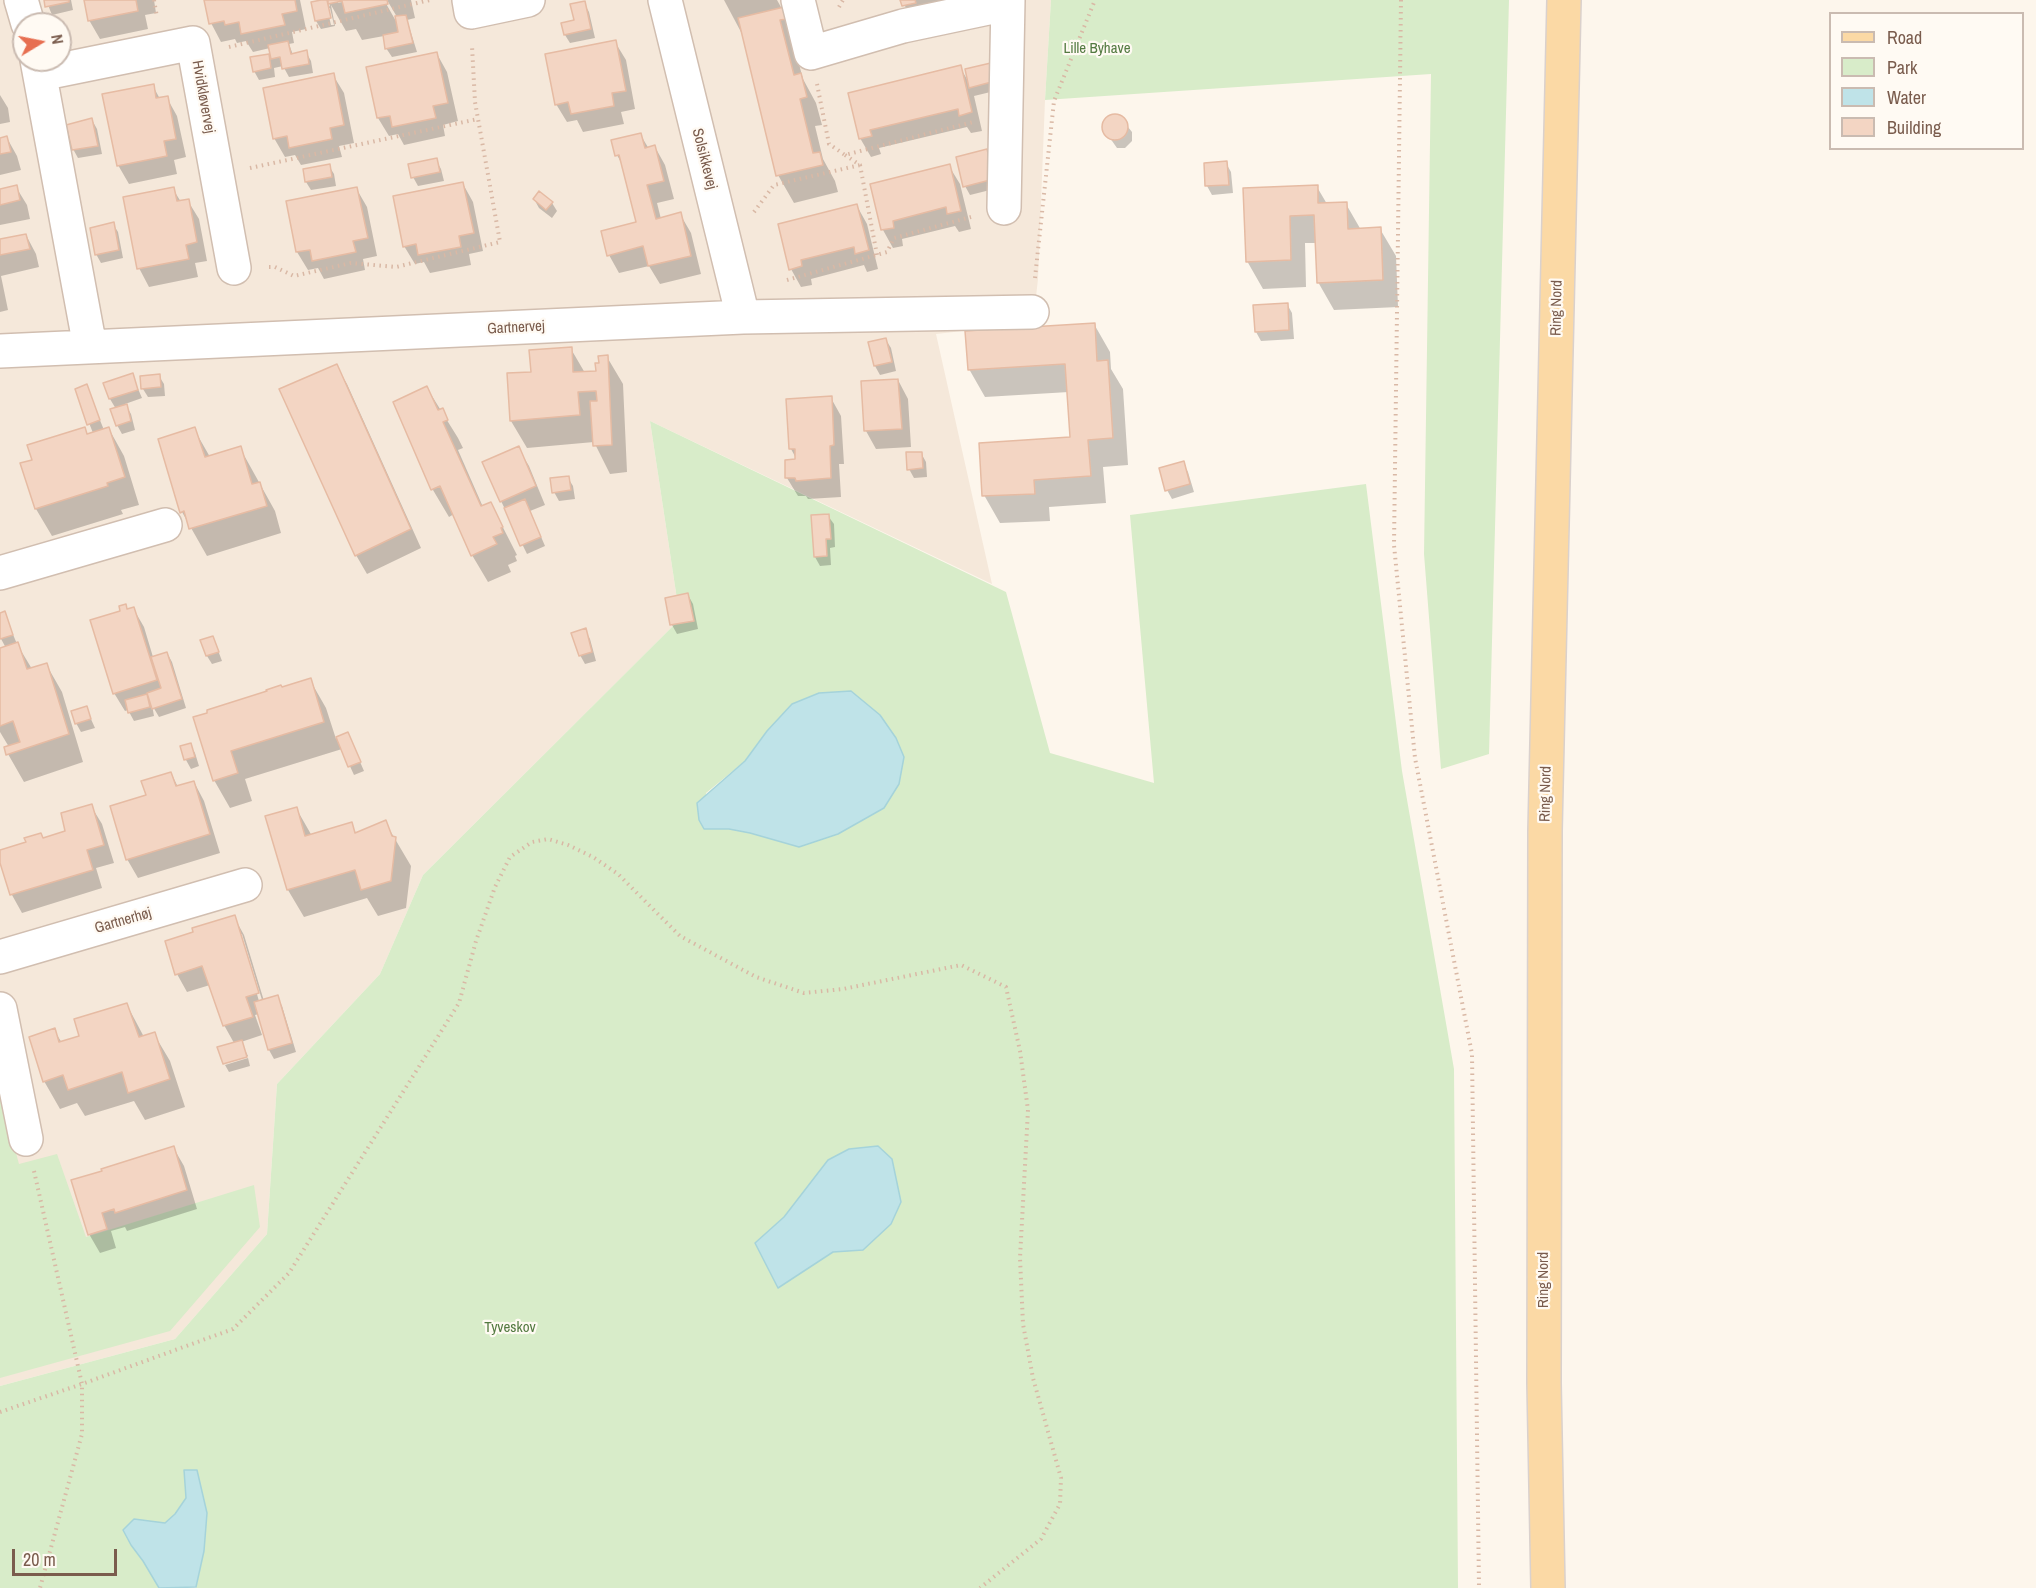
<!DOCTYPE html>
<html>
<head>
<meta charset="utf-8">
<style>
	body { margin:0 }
	#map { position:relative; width:2036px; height:1588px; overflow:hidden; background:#fdf6ec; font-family:"Archivo Narrow",sans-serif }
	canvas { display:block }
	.legend { position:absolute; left:1829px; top:12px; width:195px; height:138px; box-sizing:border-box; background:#fffaf3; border:2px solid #cabbb1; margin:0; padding:8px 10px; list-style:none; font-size:18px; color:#7a5c4d }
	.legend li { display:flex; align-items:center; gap:12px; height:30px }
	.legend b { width:30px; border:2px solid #cabbb1 }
	.north { position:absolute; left:12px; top:12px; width:60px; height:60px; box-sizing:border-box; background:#fffaf3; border:2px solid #cabbb1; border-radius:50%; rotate:80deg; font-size:16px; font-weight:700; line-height:24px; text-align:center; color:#7a5c4d }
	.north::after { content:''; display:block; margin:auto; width:21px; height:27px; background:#e76f51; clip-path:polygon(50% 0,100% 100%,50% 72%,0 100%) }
	.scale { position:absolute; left:12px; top:1549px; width:105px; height:27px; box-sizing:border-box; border:3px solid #7a5c4d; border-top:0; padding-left:8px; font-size:18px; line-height:21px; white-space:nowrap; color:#7a5c4d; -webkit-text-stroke:4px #fffaf3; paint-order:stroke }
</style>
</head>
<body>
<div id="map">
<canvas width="2036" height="1588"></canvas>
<ul class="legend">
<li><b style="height:8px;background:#fbd9a5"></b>Road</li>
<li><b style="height:16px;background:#d8ecc9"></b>Park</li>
<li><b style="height:16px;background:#bfe3e8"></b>Water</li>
<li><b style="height:16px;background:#f3d5c3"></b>Building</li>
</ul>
<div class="north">N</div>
<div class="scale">20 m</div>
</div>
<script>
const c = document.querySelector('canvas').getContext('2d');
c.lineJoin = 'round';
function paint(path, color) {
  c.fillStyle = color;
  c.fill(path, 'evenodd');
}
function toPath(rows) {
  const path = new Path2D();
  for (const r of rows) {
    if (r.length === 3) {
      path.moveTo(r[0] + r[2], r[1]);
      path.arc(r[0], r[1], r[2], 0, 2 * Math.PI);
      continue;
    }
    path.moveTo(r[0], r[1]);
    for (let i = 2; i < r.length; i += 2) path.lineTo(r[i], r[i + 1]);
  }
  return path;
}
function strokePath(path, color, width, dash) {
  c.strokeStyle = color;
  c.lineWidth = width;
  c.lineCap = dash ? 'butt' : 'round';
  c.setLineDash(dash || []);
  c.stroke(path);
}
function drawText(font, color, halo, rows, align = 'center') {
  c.font = font + ' "Archivo Narrow",sans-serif';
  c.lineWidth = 4.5;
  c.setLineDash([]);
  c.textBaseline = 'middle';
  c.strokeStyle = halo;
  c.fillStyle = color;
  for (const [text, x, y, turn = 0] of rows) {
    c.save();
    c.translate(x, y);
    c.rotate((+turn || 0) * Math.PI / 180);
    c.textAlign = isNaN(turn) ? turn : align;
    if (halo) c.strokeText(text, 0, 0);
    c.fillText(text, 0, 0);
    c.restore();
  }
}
paint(toPath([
	[0,0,1051,0,1045,100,1038,279,1033,323,936,334,992,584,650,421,680,619,423,875,380,974,277,1084,267,1234,175,1339,0,1386],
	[24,24,60,24,60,60,24,60]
]), '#f5e8da');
paint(toPath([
	[1051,0,1509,0,1489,754,1441,769,1424,554,1431,74,1045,100],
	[650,421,1006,592,1050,753,1154,783,1130,515,1366,484,1402,771,1454,1069,1458,1588,196,1588,204,1551,207,1513,196,1470,184,1470,186,1498,175,1514,165,1524,135,1519,131,1545,143,1561,159,1588,0,1588,0,1386,175,1339,267,1234,277,1084,380,974,423,875,680,619],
	[767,731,884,808,838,834,799,847,750,833,729,829,704,829,706,793,745,761],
	[797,1202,863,1250,833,1252,778,1287,755,1243,784,1217],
	[0,1095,19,1164,57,1154,86,1237,254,1185,260,1227,170,1331,0,1378]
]), '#d8ecc9');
const water = toPath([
	[851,691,880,715,896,738,904,757,899,784,884,808,838,834,799,847,750,833,729,829,704,829,699,820,697,803,745,761,767,731,792,704,819,693,851,691],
	[878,1146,892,1159,901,1202,891,1224,863,1250,833,1252,778,1288,755,1243,784,1217,828,1160,849,1149,878,1146],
	[184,1470,197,1470,207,1513,204,1551,196,1587,159,1588,143,1561,131,1545,123,1530,134,1519,165,1523,175,1514,186,1498,184,1470]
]);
paint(water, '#bfe3e8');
strokePath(water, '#a5d3da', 1.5);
paint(toPath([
	[46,0,71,0,73,10,52,15],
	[85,0,154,0,156,13,145,15,148,29,100,39,89,20],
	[206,0,300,0,306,29,292,32,294,43,289,44,293,55,306,52,311,61,313,73,289,77,283,66,274,68,275,77,259,80,254,71,252,59,271,55,270,48,253,52,246,41,237,43,235,39,221,42,211,23],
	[326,0,330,7,329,0,339,0,338,3,350,0,384,0,397,23,397,17,387,0,411,0,415,18,407,20,417,52,392,57,386,48,384,36,362,40,356,29,346,31,331,5,335,26,321,29,316,21],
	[327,8,330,8,334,25,331,25],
	[724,0,777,0,782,9,784,8,803,79,816,103,822,125,815,126,823,159,835,181,838,192,794,203,778,175,743,32,741,32],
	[902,0,990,0,914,24],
	[584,3,589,12,595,38,570,43,565,35,575,21],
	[615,42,626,60,635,109,621,112,624,124,583,132,577,120,567,122,556,104],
	[437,54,447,72,458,121,443,125,445,136,404,145,398,134,389,136,378,118],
	[960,67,968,81,967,71,1003,89,974,96,982,131,971,133,967,127,879,148,881,154,871,157,860,138,850,94],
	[333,75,344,93,354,143,339,146,342,157,301,165,295,155,285,157,274,138],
	[153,86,160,99,167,98,177,116,186,157,174,160,177,174,129,184,118,165],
	[0,95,8,108,10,122,0,124],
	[1110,116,1120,117,1132,132,1132,141,1125,148,1117,148,1105,131,1105,122],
	[92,120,97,129,102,154,78,158,73,149],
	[640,134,649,149,655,147,665,165,674,199,657,203,661,219,680,214,691,233,701,274,660,284,649,266,619,273,609,255,638,223,623,166,617,155],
	[7,138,17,156,21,170,0,175,0,139],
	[986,151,991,159,998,188,970,195,965,186],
	[436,160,441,169,444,181,418,186,413,177],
	[1226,163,1231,172,1233,193,1212,195,1207,186],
	[329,166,334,174,336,186,311,190,306,182],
	[949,166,960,184,971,229,959,232,955,226,902,239,903,246,893,248,883,230,872,185],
	[463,184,473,202,483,251,469,254,471,265,430,273,424,262,415,264,404,246],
	[16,187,27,205,30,219,0,225,0,190],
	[1317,187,1327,204,1346,204,1361,230,1380,229,1396,256,1398,307,1334,310,1318,282,1317,243,1305,243,1306,287,1263,289,1247,261],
	[356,188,367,207,377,256,363,259,365,270,324,279,318,268,308,270,297,252],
	[173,189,181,202,188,201,199,219,207,261,195,263,198,277,149,287,139,268],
	[534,199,552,203,557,211,552,218,539,208],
	[857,206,867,224,878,269,867,272,864,265,811,279,812,285,801,287,791,269],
	[113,224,118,232,123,258,101,263,96,254],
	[26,235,36,254,39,267,1,276,8,310,0,312,0,241],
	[1287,304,1292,313,1294,339,1261,341,1256,332,1255,306],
	[1094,324,1110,352,1111,369,1123,389,1128,465,1103,467,1106,503,1049,507,1050,521,1000,523,984,495,1072,439,1069,392,985,397,969,369],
	[886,340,891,348,896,371,880,375,875,366,870,343],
	[571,349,585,373,597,372,600,364,607,357,623,384,627,472,610,474,594,442,527,448,511,421,532,373],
	[336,366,347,384,421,548,367,574,356,555],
	[132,375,142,398,125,404,131,414,135,430,122,434,117,425,116,409,110,399],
	[159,376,164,384,165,396,148,397,143,389],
	[898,380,908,399,911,447,876,449,866,431],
	[86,386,104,430,109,429,124,456,139,505,121,510,123,514,52,536,36,509,22,464,34,461,84,428,88,435,93,433,76,390],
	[427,388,458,438,463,448,458,450,483,507,491,504,517,555,515,556,517,561,508,565,511,572,488,582,472,555,454,514,449,517,433,490,394,402],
	[831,398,841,416,844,464,839,464,841,497,808,499,806,496,798,496,787,478,797,460,791,449],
	[194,429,210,457,240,448,275,511,281,533,207,556,182,512],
	[518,448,529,466,545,505,530,511,545,546,527,554,501,501],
	[921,453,926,462,927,477,914,478,909,469],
	[1183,463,1188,472,1194,492,1172,499,1167,490],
	[568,478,573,486,575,499,559,501,554,492],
	[828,516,834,524,835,547,830,548,831,565,820,566,815,557,813,517],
	[688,595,693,604,698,629,677,634,672,625,667,599],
	[133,608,144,627,153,657,167,653,172,662,186,708,159,717,152,705,154,716,134,721,128,710,125,711,114,693,127,610],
	[4,613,17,644,32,669,46,664,62,692,83,762,24,782,8,754,9,747,0,732,0,649,6,648,0,637,0,614],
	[585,630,590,639,596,661,585,664,580,655],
	[213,637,222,661,212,664,207,656],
	[310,680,326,708,336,739,348,734,364,771,354,775,342,749,245,779,252,801,230,808,214,780,194,718],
	[86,708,95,728,81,732,76,723],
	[190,745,195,753,199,766,191,769,186,760,182,747],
	[171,773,178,787,194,782,204,801,220,853,138,878,127,859,147,796],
	[91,806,102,824,114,863,96,868,102,888,22,913,12,895,0,858,0,852,67,832],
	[296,808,312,836,351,824,356,833,385,822,411,866,406,908,378,916,367,898,304,917,288,890,267,817],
	[234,917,244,935,264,1001,277,997,282,1006,296,1052,274,1059,269,1050,259,1014,255,1015,262,1035,241,1042,248,1056,224,1062,234,1043,224,1025,210,985,187,992,177,974],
	[239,934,242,934,262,1000,259,1001],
	[127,1005,144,1037,154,1034,170,1061,185,1107,145,1120,134,1101,85,1116,77,1103,60,1109,44,1081,54,1030,62,1043,81,1037],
	[248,1058,250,1066,229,1072,225,1065],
	[173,1147,184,1166,197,1209,127,1231,125,1227,111,1231,116,1248,100,1253,89,1234,73,1181]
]), '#0003');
const building = toPath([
	[44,0,69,0,69,2,45,7,44,0],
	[84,0,136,0,138,11,88,21,84,0],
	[204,0,295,0,297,11,282,14,285,25,241,34,239,22,225,25,224,21,209,24,204,0],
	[321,0,327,0,331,18,315,21,311,2,321,0],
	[328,0,387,0,388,4,345,13,342,1,328,4,328,0],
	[900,0,915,0,916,3,902,6,900,0],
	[585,1,591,29,564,35,561,23,574,20,570,4,585,1],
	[784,7,787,19,780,20,794,75,801,73,807,97,800,99,813,153,820,152,823,165,776,176,738,18,784,7],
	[406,15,413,43,385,49,383,35,398,32,395,16,406,15],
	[616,40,626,91,612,93,614,106,571,114,568,102,555,105,545,54,616,40],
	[288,41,291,54,307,50,309,64,282,69,280,57,271,59,268,45,288,41],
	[437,52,448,103,433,106,436,118,392,127,390,116,377,118,366,67,437,52],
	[269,54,271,68,253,72,250,57,269,54],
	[995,62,999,80,969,88,965,69,995,62],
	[961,65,972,112,959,116,958,109,870,130,872,136,859,139,848,93,961,65],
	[334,73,344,125,330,128,332,139,289,148,287,136,273,139,263,88,334,73],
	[154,84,156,98,168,96,176,139,164,141,167,156,117,166,102,94,154,84],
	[1115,127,13],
	[92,118,98,146,72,150,66,125,92,118],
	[641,133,645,148,655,145,664,181,647,185,656,219,681,212,691,256,648,266,643,246,607,256,601,231,636,222,619,155,615,156,611,140,641,133],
	[7,136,11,152,0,154,0,138,7,136],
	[987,149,994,179,963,187,956,157,987,149],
	[437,158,440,172,411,178,408,164,437,158],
	[1227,161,1229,185,1205,186,1204,163,1227,161],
	[330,164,332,177,305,182,303,169,330,164],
	[950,164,961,211,947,214,946,207,893,221,894,228,881,230,870,184,950,164],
	[463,182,474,233,459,236,461,247,418,255,416,244,403,247,393,196,463,182],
	[17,185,20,200,0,205,0,189,17,185],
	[1318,185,1318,203,1347,202,1348,229,1381,227,1383,280,1317,283,1314,215,1290,216,1291,260,1246,262,1243,188,1318,185],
	[174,187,177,201,189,199,197,242,186,245,189,259,137,269,123,197,174,187],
	[357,187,368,238,353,241,356,252,312,261,310,250,296,252,286,201,357,187],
	[539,191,553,202,546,210,533,199,539,191],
	[857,204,869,250,855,254,854,247,801,260,802,266,789,270,778,224,857,204],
	[114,222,119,250,95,255,90,228,114,222],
	[26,234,30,249,0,255,0,239,26,234],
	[1288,303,1289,330,1255,332,1253,305,1288,303],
	[1095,323,1097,361,1108,360,1113,438,1088,440,1091,476,1034,480,1035,494,982,496,979,443,1070,437,1065,364,968,370,965,331,1095,323],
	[886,338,892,362,874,366,868,342,886,338],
	[572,347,573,372,596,371,595,363,599,363,598,356,608,355,612,445,593,446,590,401,597,401,596,391,578,392,580,415,510,421,507,373,531,372,529,350,572,347],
	[337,364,411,529,355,556,279,389,337,364],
	[133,373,138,390,109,399,103,383,133,373],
	[160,374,161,387,141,389,140,376,160,374],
	[898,379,902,429,864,431,861,381,898,379],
	[87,384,100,420,87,425,75,389,87,384],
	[427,386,438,410,443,408,448,420,443,422,481,506,491,502,503,527,501,528,503,533,493,537,497,544,471,556,440,486,431,490,393,402,427,386],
	[832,396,834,445,830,446,831,478,796,481,795,478,785,478,785,460,795,459,795,449,789,449,786,399,832,396],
	[127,404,131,421,116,426,110,409,127,404],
	[85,427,87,434,109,427,125,477,107,483,108,486,35,509,20,463,32,460,27,445,85,427],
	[195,427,205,457,241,446,252,484,260,482,267,506,189,529,184,511,180,513,158,439,195,427],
	[519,446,536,486,500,502,482,462,519,446],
	[906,452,922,452,923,468,907,470,906,452],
	[1184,461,1190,484,1165,491,1159,468,1184,461],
	[569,476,571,490,552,493,550,478,569,476],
	[525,499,541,537,520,546,504,508,525,499],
	[829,514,831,539,826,539,827,556,814,557,811,515,829,514],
	[688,593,694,621,670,625,665,598,688,593],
	[126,604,127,609,134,607,157,680,113,694,90,620,120,611,119,606,126,604],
	[5,611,13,635,0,639,0,613,5,611],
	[586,628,592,652,579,656,571,633,586,628],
	[213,636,219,652,206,656,200,640,213,636],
	[18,642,27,669,47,663,69,734,6,755,4,747,20,742,13,721,0,726,0,648,18,642],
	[167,652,182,699,152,709,147,693,161,688,151,657,167,652],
	[311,678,324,722,231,751,238,773,213,781,193,717,207,713,207,710,267,691,266,690,281,685,282,687,311,678],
	[147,694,150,707,128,713,125,700,147,694],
	[87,706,91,719,75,724,71,711,87,706],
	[348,732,361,762,348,767,336,737,348,732],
	[191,743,195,757,184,760,180,746,191,743],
	[171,772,176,786,194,781,210,834,126,860,110,806,146,795,141,781,171,772],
	[92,804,104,845,87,850,93,870,10,895,0,863,0,850,26,842,24,838,41,833,43,838,65,831,61,813,92,804],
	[297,807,305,836,352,822,355,833,386,820,392,836,396,837,391,881,361,890,355,870,287,890,265,816,297,807],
	[235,915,259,993,246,997,253,1017,223,1026,202,966,175,975,165,941,193,932,192,928,235,915],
	[278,995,292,1043,268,1050,254,1002,278,995],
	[127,1003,139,1037,155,1032,170,1079,128,1093,122,1072,68,1090,63,1075,43,1082,29,1037,55,1028,59,1042,79,1036,74,1019,127,1003],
	[242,1040,247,1057,223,1064,217,1047,242,1040],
	[174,1146,187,1190,115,1213,114,1209,102,1213,107,1229,88,1235,71,1180,102,1171,101,1169,174,1146]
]);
paint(building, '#f3d5c3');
strokePath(building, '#e6bba3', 1.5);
const minor = toPath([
	[21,0,28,24],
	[469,0,471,12,528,0],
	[665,0,743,317],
	[798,0,811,53,903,26,1007,4],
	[37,60,90,347],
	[40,74,193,43,234,268],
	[1004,208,1008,0],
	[0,351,743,317,1032,312],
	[0,573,165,525],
	[0,957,245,885],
	[0,1009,26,1139]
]);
const major = toPath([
	[1548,1588,1544,1383,1545,831,1564,0]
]);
strokePath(minor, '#d1beb0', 36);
strokePath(major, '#dad1cd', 36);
strokePath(toPath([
	[154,0,157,17],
	[1401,0,1394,545,1415,758,1472,1054,1479,1588],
	[839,7,843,0],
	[229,47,430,0],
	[817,84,829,144,845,155,973,122],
	[845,155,860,165,877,255],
	[250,168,478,119],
	[754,212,774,185,860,165],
	[269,267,275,267,294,276,351,263,396,267,500,242,475,102,472,46],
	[1035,278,1054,101,1095,0],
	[787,280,887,252,894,238,971,217],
	[34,1171,82,1384,82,1434,40,1588],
	[0,1412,82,1384,233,1329,289,1273,459,1003,476,941,495,887,510,857,532,842,548,839,568,845,593,857,618,874,680,936,756,977,804,993,843,989,961,965,1006,987,1020,1051,1028,1110,1020,1258,1023,1324,1033,1378,1061,1478,1060,1504,1041,1539,980,1588]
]), '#d9b8a5', 4, [1.5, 4.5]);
strokePath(minor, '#fff', 33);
strokePath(major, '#fbd9a5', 33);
drawText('15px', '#537a41', '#fffaf3', [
	["Lille Byhave",1097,49],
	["Tyveskov",510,1328]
]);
drawText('15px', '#7a5c4d', '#fffaf3', [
	["Hvidkløvervej",203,97,80],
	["Solsikkevej",704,159,76],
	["Ring Nord",1557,308,-89],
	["Gartnervej",516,328,-3],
	["Ring Nord",1546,794,-89],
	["Gartnerhøj",123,921,-16],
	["Ring Nord",1544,1280,-90]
]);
</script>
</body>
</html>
